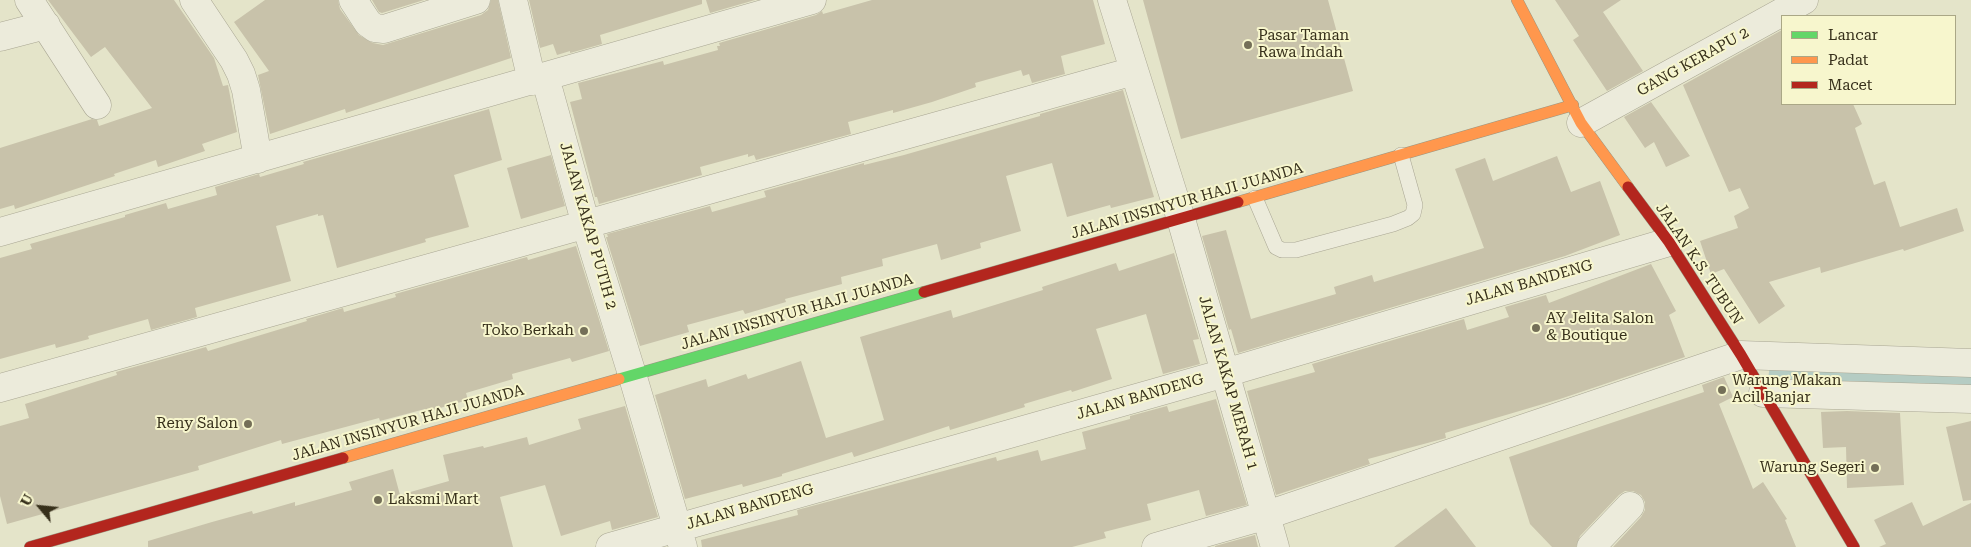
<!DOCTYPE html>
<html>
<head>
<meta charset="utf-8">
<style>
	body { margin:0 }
	#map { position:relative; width:1971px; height:547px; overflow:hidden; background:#e4e4c9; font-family:"Roboto Serif",serif }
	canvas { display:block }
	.legend { position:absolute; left:1781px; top:15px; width:175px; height:90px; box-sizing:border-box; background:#f7f6cd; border:1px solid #aaa786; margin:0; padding:6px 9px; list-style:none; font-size:15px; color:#37301b }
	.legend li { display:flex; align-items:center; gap:10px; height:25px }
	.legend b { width:25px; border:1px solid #aaa786 }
	.north { position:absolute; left:15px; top:482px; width:50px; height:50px; -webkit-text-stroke:4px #f7f6cd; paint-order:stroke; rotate:298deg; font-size:14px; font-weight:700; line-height:20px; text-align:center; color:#37301b }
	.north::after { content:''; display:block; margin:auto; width:18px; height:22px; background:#37301b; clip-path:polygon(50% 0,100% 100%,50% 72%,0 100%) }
</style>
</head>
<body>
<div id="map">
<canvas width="1971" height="547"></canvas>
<ul class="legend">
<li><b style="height:6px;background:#63d668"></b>Lancar</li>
<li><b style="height:6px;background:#ff974d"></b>Padat</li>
<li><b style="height:6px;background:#b3261e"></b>Macet</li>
</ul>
<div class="north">U</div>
</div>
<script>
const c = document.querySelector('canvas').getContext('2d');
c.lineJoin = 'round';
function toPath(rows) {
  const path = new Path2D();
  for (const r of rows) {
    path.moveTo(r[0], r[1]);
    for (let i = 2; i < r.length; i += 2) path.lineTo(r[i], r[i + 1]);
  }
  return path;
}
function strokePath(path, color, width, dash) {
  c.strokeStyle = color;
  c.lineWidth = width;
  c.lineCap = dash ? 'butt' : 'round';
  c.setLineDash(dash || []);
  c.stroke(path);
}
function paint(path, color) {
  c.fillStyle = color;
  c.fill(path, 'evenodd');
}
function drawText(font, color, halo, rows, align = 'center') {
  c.font = font + ' "Roboto Serif",serif';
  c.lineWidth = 4;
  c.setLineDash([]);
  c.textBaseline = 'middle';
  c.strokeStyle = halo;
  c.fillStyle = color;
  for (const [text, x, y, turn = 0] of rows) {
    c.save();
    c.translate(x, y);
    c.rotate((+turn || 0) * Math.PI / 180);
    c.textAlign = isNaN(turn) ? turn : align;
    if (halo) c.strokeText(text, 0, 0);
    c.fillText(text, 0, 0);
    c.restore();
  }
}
strokePath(toPath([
	[1791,376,1971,378]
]), '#b5ccc3', 45);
paint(toPath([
	[48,0,174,0,214,58,223,86,228,85,237,132,202,144,205,151,158,167,156,160,114,174,115,176,15,209,14,205,0,209,0,148,92,119,97,120,99,126,152,108,105,47,91,57],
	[265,0,338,0,340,9,359,35,373,43,383,45,481,15,488,10,491,0,498,0,511,58,346,113,345,109,270,134,258,75,269,71,234,22],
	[372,0,424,0,382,13,379,12],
	[529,0,702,0,702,4,600,35,602,44,570,53,570,51,557,55,553,44,540,48],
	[706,0,755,0,710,13],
	[872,0,1093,0,1105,44,1061,56,1065,74,1032,83,1029,74,1023,76,1021,70,975,83,976,87,932,102,893,113,893,110,848,122,851,134,756,160,754,155,748,157,748,154,700,167,702,175,599,204,597,197,595,197,570,102,582,99,578,83,663,61,664,65,718,50,717,46,720,46,719,43,816,15,822,11,823,14],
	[1143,0,1328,0,1353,91,1181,139],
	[1555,0,1621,0,1603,12,1643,71,1607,91,1573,40,1579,36],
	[1782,30,1782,104,1853,104,1862,124,1855,128,1874,185,1885,181,1900,227,1957,208,1964,231,1904,251,1903,249,1821,273,1820,267,1769,282,1785,306,1759,324,1724,269,1711,274,1700,241,1738,228,1734,216,1749,208,1740,188,1729,192,1683,85],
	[1123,90,1154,197,1111,208,1110,205,1067,217,1052,163,1006,176,1021,231,980,243,981,248,941,260,937,244,882,259,883,266,841,277,842,284,785,299,786,302,745,314,743,310,687,325,689,332,640,346,606,237,608,237,607,234,710,206,712,212,766,197,764,191,864,163,864,165,904,155,1040,116,1040,114],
	[1651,102,1690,156,1666,167,1654,142,1645,148,1624,117],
	[489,109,502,160,454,175,469,227,425,239,426,242,337,268,323,215,318,216,318,214,276,226,291,281,195,308,197,317,151,330,148,319,88,336,89,339,56,348,55,344,0,359,0,258,32,249,30,244,125,217,125,215,166,203,168,209,217,195,215,187,259,174,260,177,304,164,303,162],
	[551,155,565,206,521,219,507,168],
	[1557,156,1571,192,1600,181,1620,235,1565,256,1238,353,1231,329,1229,330,1202,236,1226,230,1251,319,1336,294,1334,287,1372,275,1374,282,1484,248,1455,169,1485,158,1493,181],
	[576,246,609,351,572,362,570,358,512,374,513,379,466,393,468,400,426,412,425,409,380,421,379,418,282,444,281,440,198,466,199,470,7,524,0,496,0,426,29,418,25,404,117,375,116,372,206,347,208,351,307,321,306,319,343,308,344,312,396,297,395,294,527,257,528,260],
	[1174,253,1199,339,1193,340,1200,364,1163,374,1146,314,1096,329,1112,379,1072,392,1071,390,1024,404,1025,407,950,430,949,426,854,457,852,452,782,474,782,476,743,487,742,484,685,499,655,395,706,379,708,387,746,374,748,379,801,361,826,438,884,420,860,337,951,310,953,318,1043,290,1042,287,1116,263,1119,271],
	[1651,264,1676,311,1669,315,1685,357,1560,399,1445,433,1446,438,1368,459,1370,464,1276,495,1247,391,1315,372,1312,364,1464,319,1467,330,1509,317,1505,307,1546,295,1549,303],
	[1724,377,1733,397,1719,404,1753,489,1763,482,1787,519,1785,520,1796,547,1613,547,1641,517,1645,510,1645,502,1641,495,1633,491,1625,491,1619,495,1580,536,1576,547,1552,547,1530,524,1509,457,1704,392,1702,385],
	[1216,399,1247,505,1206,516,1199,490,1147,504,1151,520,1104,532,1106,538,1072,547,702,547,701,540,798,515,797,510,996,457,997,461,1038,450,1041,461,1086,449,1082,432,1130,419,1130,416,1167,406,1169,412],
	[625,406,658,517,612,530,610,521,561,536,545,485,500,497,513,547,148,547,148,541,212,522,252,511,253,514,295,502,295,506,352,490,349,482,393,469,400,495,449,481,443,455,483,446,484,448,527,437,529,445,581,429,578,419],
	[1847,411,1900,413,1904,485,1847,488,1846,447,1823,448,1821,412],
	[1971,421,1971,500,1963,501,1946,427],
	[1912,502,1923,526,1971,503,1971,547,1879,547,1886,544,1874,520],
	[1446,508,1476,547,1394,547],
	[1255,535,1258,547,1215,547,1215,546]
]), '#c8c2aa');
const lane = toPath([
	[1255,198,1276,247,1282,250,1296,250,1393,224,1408,218,1413,214,1415,205,1401,155]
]);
const street = toPath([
	[29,0,97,105],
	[194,0,234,60,241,74,246,90,258,159],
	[353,0,368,23,375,28,384,29,476,0],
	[513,0,532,81],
	[1112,0,1181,219,1275,547],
	[0,37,46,25],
	[545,77,586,225,632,374,683,547],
	[1581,123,1804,0],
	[0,232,812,0],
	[0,388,1134,71],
	[1763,393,1971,399],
	[610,547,1225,373,1669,242],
	[1156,547,1267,515,1741,355,1971,363],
	[1591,547,1630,506]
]);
const fast = toPath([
	[619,379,924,292]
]);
const slow = toPath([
	[1517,0,1581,123,1628,187],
	[1238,202,1573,105],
	[343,458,619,379]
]);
const jam = toPath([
	[1628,187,1669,242,1741,355,1854,547],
	[924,292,1238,202],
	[30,547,343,458]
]);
strokePath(lane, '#a9a693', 16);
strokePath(street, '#a9a693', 29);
strokePath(fast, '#989683', 12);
strokePath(slow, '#989683', 12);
strokePath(jam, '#989683', 12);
strokePath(lane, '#ecebdb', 15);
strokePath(street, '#ecebdb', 28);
strokePath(fast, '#63d668', 11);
strokePath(slow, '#ff974d', 11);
strokePath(jam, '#b3261e', 11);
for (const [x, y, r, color] of [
	[1248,45,5,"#746f58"],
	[1536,328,5,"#746f58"],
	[584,331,5,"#746f58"],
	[1722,390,5,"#746f58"],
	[248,424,5,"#746f58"],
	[1875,468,5,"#746f58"],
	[378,500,5,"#746f58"]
]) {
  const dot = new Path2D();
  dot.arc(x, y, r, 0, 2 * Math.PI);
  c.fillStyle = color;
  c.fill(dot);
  strokePath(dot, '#f7f6cd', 2);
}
drawText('15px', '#37301b', '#f7f6cd', [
	["Pasar Taman",1258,36],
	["Rawa Indah",1258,53],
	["AY Jelita Salon",1546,319],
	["& Boutique",1546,336],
	["Toko Berkah",574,331,"right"],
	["Warung Makan",1732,381],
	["Acil Banjar",1732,398],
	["Reny Salon",238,424,"right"],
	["Warung Segeri",1865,468,"right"],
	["Laksmi Mart",388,500]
], 'left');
drawText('15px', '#37301b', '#f7f6cd', [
	["GANG KERAPU 2",1693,62,-29],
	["JALAN INSINYUR HAJI JUANDA",1187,201,-16],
	["JALAN KAKAP PUTIH 2",588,226,74],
	["JALAN K.S. TUBUN",1699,264,56],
	["JALAN BANDENG",1529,283,-16],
	["JALAN INSINYUR HAJI JUANDA",797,312,-16],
	["JALAN KAKAP MERAH 1",1228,383,74],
	["JALAN BANDENG",1140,397,-16],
	["JALAN INSINYUR HAJI JUANDA",408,423,-16],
	["JALAN BANDENG",750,507,-16]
]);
</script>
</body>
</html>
